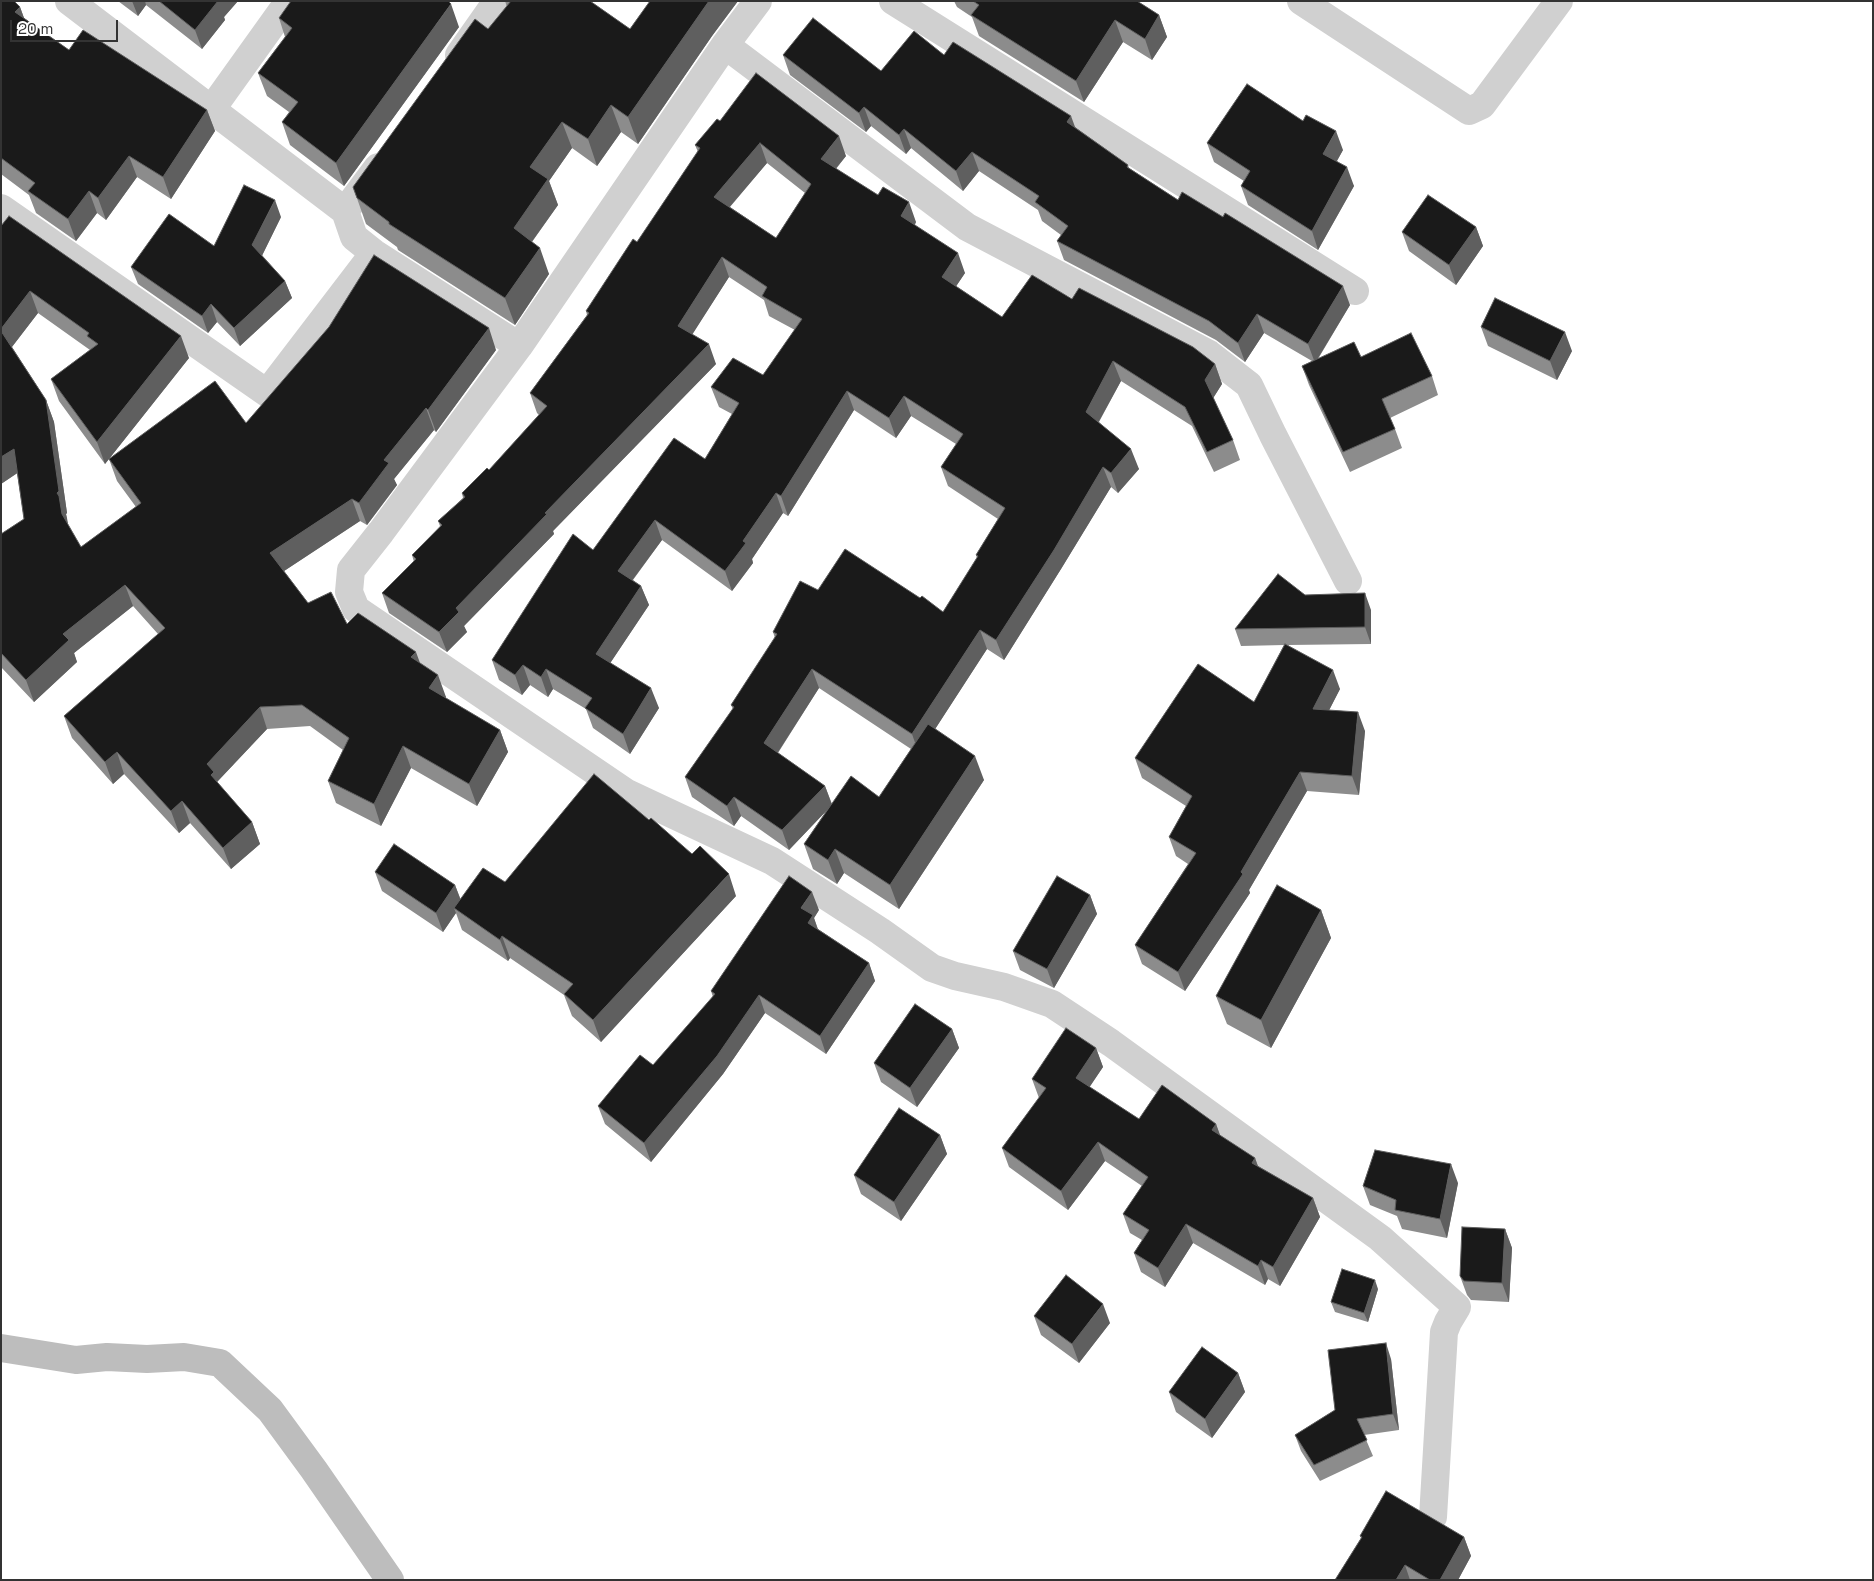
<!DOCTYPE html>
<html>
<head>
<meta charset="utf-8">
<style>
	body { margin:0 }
	#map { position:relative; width:1874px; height:1581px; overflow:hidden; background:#fff; font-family:"Space Grotesk",sans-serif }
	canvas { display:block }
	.frame { position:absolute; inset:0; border:2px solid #333; pointer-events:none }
	.scale { position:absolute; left:10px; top:20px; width:108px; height:22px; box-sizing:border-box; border:2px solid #333; border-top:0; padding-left:6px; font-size:15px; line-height:18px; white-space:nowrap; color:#333; -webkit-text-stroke:4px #fff; paint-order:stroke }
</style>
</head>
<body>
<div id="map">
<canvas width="1874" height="1581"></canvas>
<div class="frame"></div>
<div class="scale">20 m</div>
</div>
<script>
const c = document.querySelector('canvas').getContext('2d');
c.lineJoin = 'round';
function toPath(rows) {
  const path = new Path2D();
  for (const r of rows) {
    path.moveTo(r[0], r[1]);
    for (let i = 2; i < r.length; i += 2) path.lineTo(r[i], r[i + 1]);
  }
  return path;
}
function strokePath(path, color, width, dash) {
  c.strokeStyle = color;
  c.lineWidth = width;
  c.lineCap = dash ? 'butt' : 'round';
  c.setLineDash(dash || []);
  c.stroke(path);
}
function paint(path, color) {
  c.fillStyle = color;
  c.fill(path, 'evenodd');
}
strokePath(toPath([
	[69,1,345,211],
	[758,1,725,45,519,346,381,532,351,570,349,592,356,609,627,793,772,861,880,931,932,968,955,976,1004,987,1052,1004,1111,1043,1380,1238,1457,1307,1448,1322,1444,1332,1433,1517],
	[893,1,1355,291],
	[1301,1,1469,111,1482,105,1559,1],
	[725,45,967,227,1209,354,1249,385,1273,435,1348,581],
	[459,55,497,1],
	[211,110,289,1],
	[378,167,345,211,354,237,374,253,519,346],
	[1,208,267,393,374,253]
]), '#d0d0d0', 28);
strokePath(toPath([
	[1,1348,76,1360,107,1357,147,1359,184,1357,220,1363,270,1410,314,1470,390,1580]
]), '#bdbdbd', 28);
paint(toPath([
	[1,1,20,7,24,18,69,50,207,110,215,131,171,199,137,177,106,220,97,213,76,241,36,213,29,195,1,174],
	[118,1,238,1,224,17,225,20,202,49,146,5,138,16],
	[505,1,590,1,630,29,650,1,738,1,712,36,638,144,621,132,597,166,572,148,549,181,558,205,532,242,549,274,515,325,398,250,397,247,366,224,353,187,488,29,507,7],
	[954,1,1137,1,1159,15,1167,37,1152,60,1123,42,1084,102,979,36,972,17,957,7],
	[279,18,459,27,344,186,290,145,282,122,289,112,267,96,258,73,285,37],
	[783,55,881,71,944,55,1075,127,1128,165,1129,168,1178,200,1350,305,1318,359,1361,357,1432,376,1438,395,1390,418,1395,429,1402,448,1350,472,1309,385,1302,366,1312,361,1264,333,1245,362,1216,340,1064,260,1057,241,1061,235,1042,221,1038,210,979,171,963,191,911,148,906,154,871,126,866,132,790,75],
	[720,121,846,156,836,169,916,222,915,225,965,273,956,286,1002,317,1072,299,1215,364,1222,384,1213,398,1233,440,1240,460,1214,472,1192,426,1121,381,1099,422,1139,469,1118,493,1111,487,1061,569,1004,660,987,649,935,729,984,780,899,909,844,873,837,884,813,869,804,844,826,811,789,850,741,816,734,826,692,797,685,777,733,709,731,705,775,638,773,632,818,590,920,598,943,612,977,558,976,555,998,519,948,486,941,467,956,444,911,416,896,438,854,410,788,516,783,513,752,559,753,563,732,591,662,540,633,580,641,586,649,605,610,663,659,708,630,754,593,728,586,709,553,689,548,697,530,685,522,695,499,680,492,660,593,550,705,459,732,414,719,407,711,387,763,375,795,330,769,316,764,300,729,277,692,334,716,364,553,531,554,534,464,626,467,632,447,652,389,613,382,593,414,562,412,555,440,526,438,521,463,498,462,493,489,470,539,415,537,413,530,393,587,315,586,311,637,242,698,152,695,145],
	[767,163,805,193,776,238,730,207],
	[819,688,911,749,879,797,832,804,825,786,778,753],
	[1207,143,1343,150,1337,161,1354,186,1318,250,1248,205,1241,186,1244,181,1214,162],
	[281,217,262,255,285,281,292,298,240,346,217,322,208,333,138,284,131,267,214,246],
	[1,226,189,358,105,464,59,401,51,379,90,350,38,313,12,347,46,400,54,422,67,513,66,514,68,526,81,547,136,507,117,481,109,459,246,423,496,350,436,432,434,430,394,479,397,485,367,525,360,521,284,571,308,603,420,663,446,697,445,698,500,730,508,752,477,806,411,768,381,826,336,803,328,781,343,750,310,726,267,729,217,782,252,822,260,844,231,869,190,823,179,833,124,774,113,784,72,738,64,716,158,634,133,606,74,653,77,662,34,702,1,667,1,534,24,519,17,473,1,484],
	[1476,227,1483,246,1456,285,1409,251,1402,232],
	[1481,327,1572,351,1557,380,1488,346],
	[1305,595,1371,610,1371,644,1288,645,1340,689,1329,710,1365,731,1359,795,1307,791,1249,890,1250,893,1185,991,1142,964,1135,945,1188,864,1176,856,1169,837,1186,806,1142,778,1135,758,1254,702,1284,645,1241,646,1235,629],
	[375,872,455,885,461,900,505,882,736,896,601,1042,572,1016,564,995,510,958,508,961,462,930,456,913,443,932,382,891],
	[1090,895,1097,914,1054,988,1020,970,1013,951],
	[819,910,814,918,818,929,869,963,875,981,826,1054,765,1013,723,1074,651,1162,605,1124,598,1106,653,1065,713,997,711,991],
	[1321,910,1331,938,1271,1048,1227,1024,1216,996],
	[952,1029,959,1048,917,1107,881,1082,874,1063],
	[1096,1048,1103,1067,1089,1087,1139,1119,1216,1124,1220,1136,1255,1158,1258,1166,1313,1198,1320,1217,1280,1286,1268,1279,1265,1285,1193,1243,1165,1287,1141,1272,1134,1253,1142,1240,1130,1233,1123,1214,1142,1186,1105,1161,1068,1210,1009,1167,1002,1148,1039,1098,1032,1079],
	[940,1135,947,1154,901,1221,861,1194,854,1175],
	[1458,1183,1447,1238,1402,1229,1397,1216,1370,1205,1363,1186],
	[1505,1229,1512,1248,1509,1302,1471,1300,1467,1295,1460,1276],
	[1378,1289,1368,1322,1335,1312,1331,1302],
	[1034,1316,1110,1323,1079,1363,1041,1335],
	[1391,1359,1399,1430,1364,1435,1373,1456,1320,1481,1301,1451,1295,1435,1335,1410],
	[1238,1373,1245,1392,1212,1438,1176,1412,1169,1392],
	[1360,1536,1464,1537,1471,1556,1458,1580,1335,1580,1361,1538]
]), '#8c8c8c');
paint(toPath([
	[132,1,145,1,146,5,138,16],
	[217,1,238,1,224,17,225,20,202,49,195,30],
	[709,1,738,1,712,36,638,144,628,117],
	[451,4,459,27,344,186,336,163],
	[20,7,28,29,15,12],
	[1159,15,1167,37,1152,60,1145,39],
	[1115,20,1123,42,1084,102,1076,81],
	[611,105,621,132,597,166,588,139],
	[864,107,871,126,866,132,859,113],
	[207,110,215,131,171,199,163,177],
	[1071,116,1078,135,1067,122],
	[562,122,572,148,549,181,558,205,523,254,514,228,530,167],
	[904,129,911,148,906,154,899,135],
	[1336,131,1343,150,1330,173,1323,154],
	[839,136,846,156,828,178,821,159],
	[760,143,767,163,721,217,714,197],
	[972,152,979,171,963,191,956,171],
	[129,156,137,177,106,220,98,198],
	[1347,167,1354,186,1318,250,1312,231],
	[89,191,97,213,76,241,68,219],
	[275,200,281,217,259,262,252,245],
	[909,202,916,222,908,235,901,216],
	[1476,227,1483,246,1456,285,1449,265],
	[540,248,549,274,515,325,505,298],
	[958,253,965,273,949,297,942,277],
	[722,257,729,277,685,346,678,326],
	[285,281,292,298,240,346,234,328],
	[1343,286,1350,305,1315,363,1308,344],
	[30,291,38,313,8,352,1,332,1,329],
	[211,304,217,322,208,333,202,316],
	[1257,314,1264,333,1245,362,1238,343],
	[489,328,496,350,436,432,428,410],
	[1565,332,1572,351,1557,380,1550,361],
	[181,336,189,358,105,464,97,442],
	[709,344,716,364,553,531,554,534,464,626,467,632,447,652,439,632,456,608,545,513],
	[1113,361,1121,381,1093,432,1086,412],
	[1215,364,1222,384,1212,400,1205,380],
	[847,391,854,410,788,516,781,496],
	[904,396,911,416,896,438,889,418],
	[46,400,54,422,67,513,66,514,67,518,70,536,62,514,57,493],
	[426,408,434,430,394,479,397,485,367,525,359,503,384,460],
	[14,449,22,470,1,484,1,457],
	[1131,449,1139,469,1118,493,1111,473],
	[1103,467,1111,487,1061,569,1004,660,996,640],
	[776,493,783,513,752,559,753,563,732,591,725,571,743,541],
	[352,499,360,521,278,575,270,553],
	[655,520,662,540,625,590,618,571],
	[125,585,133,606,74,653,77,662,34,702,26,680,63,634],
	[641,586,649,605,603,674,596,654],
	[1365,593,1371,610,1371,644,1365,627],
	[980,630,987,649,919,754,912,734],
	[416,652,424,674,411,657],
	[523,665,530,685,522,695,515,675],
	[546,669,553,689,548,697,541,677],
	[812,669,819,688,771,763,764,743],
	[1333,670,1340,689,1320,728,1313,709],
	[438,675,446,697,437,710,429,688],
	[651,688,659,708,630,754,623,734],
	[260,707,267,729,217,782,219,796,207,764],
	[1358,712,1365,731,1359,795,1352,776],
	[500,730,508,752,477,806,469,784],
	[403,746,411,768,381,826,374,804],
	[117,752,124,774,113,784,105,762],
	[975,756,984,780,899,909,890,885],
	[1300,772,1307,791,1249,890,1250,893,1185,991,1178,972,1241,872],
	[825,786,832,805,789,850,782,830],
	[734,797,741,816,734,826,727,806],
	[182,801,190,823,179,833,171,811],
	[252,822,260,844,231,869,223,848],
	[835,849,844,873,837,884,828,860],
	[729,874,736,896,601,1042,593,1020],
	[455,885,462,904,454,908,456,913,443,932,436,913],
	[812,892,819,910,814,918,819,933,814,941,801,908],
	[1090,895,1097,914,1054,988,1047,969],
	[1321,910,1331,938,1271,1048,1261,1020],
	[502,936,510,958,508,961,500,940],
	[869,963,875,981,826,1054,820,1036],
	[759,995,765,1013,723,1074,651,1162,644,1143],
	[952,1029,959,1048,917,1107,910,1088],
	[1096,1048,1103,1067,1083,1097,1076,1078],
	[1216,1124,1223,1143,1212,1130],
	[940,1135,947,1154,901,1221,894,1202],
	[1098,1142,1105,1161,1068,1210,1061,1191],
	[1255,1158,1262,1178,1252,1163],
	[1451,1164,1458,1183,1447,1238,1440,1219],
	[1313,1198,1320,1217,1280,1286,1273,1267],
	[1186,1224,1193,1243,1165,1287,1158,1268],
	[1505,1229,1512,1248,1509,1302,1502,1283],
	[1261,1260,1268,1279,1265,1285,1258,1266],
	[1375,1280,1378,1289,1368,1322,1364,1313],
	[1103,1304,1110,1323,1079,1363,1072,1344],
	[1386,1343,1391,1359,1399,1430,1393,1414],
	[1238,1373,1245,1392,1212,1438,1205,1419],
	[1464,1537,1471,1556,1458,1580,1440,1580],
	[1405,1565,1410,1580,1396,1580]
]), '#5f5f5f');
const building = toPath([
	[1,1,14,1,20,7,15,12,69,50,83,30,207,110,163,177,129,156,98,198,89,191,68,219,28,191,35,183,1,158,1,1],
	[159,1,218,1,195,30,159,1],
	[291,1,448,1,451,4,336,163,282,122,298,102,258,73,292,28,279,18,291,1],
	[511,1,590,1,630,29,650,1,709,1,628,117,611,105,588,139,562,122,530,167,548,179,514,228,540,248,505,298,389,224,389,222,357,198,353,187,475,19,488,29,511,1],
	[973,1,1137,1,1159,15,1145,39,1115,20,1076,81,971,15,979,5,973,1],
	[813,18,881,71,914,31,944,55,953,42,1071,116,1067,122,1128,165,1127,167,1178,200,1182,192,1223,217,1225,213,1343,286,1308,344,1257,314,1238,343,1209,321,1057,241,1068,226,1035,202,1039,196,972,152,956,171,904,129,899,135,864,107,859,113,783,55,813,18],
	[756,73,839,136,821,159,878,195,883,187,909,202,901,216,958,253,942,277,1002,317,1032,275,1072,299,1079,288,1193,347,1215,364,1205,380,1233,440,1207,452,1185,407,1113,361,1086,412,1131,449,1111,473,1103,467,1054,550,996,640,980,630,912,734,812,669,764,743,825,786,782,830,734,797,727,806,685,777,734,707,731,705,777,634,773,632,800,581,818,590,845,549,920,598,922,596,943,612,978,556,976,555,1005,508,941,467,963,434,904,396,889,418,847,391,781,496,776,493,743,541,746,543,725,571,655,520,618,571,641,586,596,654,651,688,623,734,585,708,592,698,546,669,541,677,523,665,515,675,492,660,573,534,593,550,674,438,705,459,739,403,711,387,733,358,763,375,802,319,762,296,767,287,722,257,678,326,709,344,545,513,547,514,456,608,459,612,439,632,382,593,416,559,412,555,442,525,438,521,465,497,462,493,487,468,489,470,547,406,530,393,589,313,586,311,633,239,637,242,700,148,695,145,717,119,720,121,756,73],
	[760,143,811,184,776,238,714,197,760,143],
	[1247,84,1303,121,1306,115,1336,131,1323,154,1347,167,1312,231,1241,186,1250,171,1207,143,1247,84],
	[244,185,275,200,252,245,285,281,234,328,211,304,202,316,131,267,169,214,214,246,244,185],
	[1428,195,1476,227,1449,265,1402,232,1428,195],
	[9,216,181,336,97,442,51,379,98,344,87,336,89,333,30,291,1,329,1,226,9,216],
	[374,255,489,328,428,410,426,408,384,460,389,463,359,503,352,499,270,553,308,603,331,592,347,624,358,613,416,652,411,657,438,675,429,688,500,730,469,784,403,746,374,804,328,781,349,738,302,705,260,707,207,764,214,772,211,775,252,822,223,848,182,801,171,811,117,752,105,762,64,716,165,628,125,585,63,634,69,640,26,680,1,653,1,534,24,519,14,449,1,457,1,331,46,400,59,491,57,493,59,496,62,514,81,547,141,503,109,459,215,381,246,423,329,327,374,255],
	[1495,298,1565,332,1550,361,1481,327,1495,298],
	[1411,333,1432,376,1382,399,1395,429,1343,452,1302,366,1354,342,1361,357,1411,333],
	[1278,574,1305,595,1365,593,1365,627,1235,629,1278,574],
	[1285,644,1333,670,1313,709,1358,712,1352,776,1300,772,1241,872,1243,874,1178,972,1135,945,1196,853,1169,837,1192,796,1135,758,1198,664,1254,702,1285,644],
	[928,724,975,756,890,885,835,849,828,860,804,844,851,776,879,797,928,724],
	[594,774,649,820,651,818,692,854,700,846,729,874,593,1020,564,994,573,984,502,936,500,940,454,908,483,868,505,882,594,774],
	[394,844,455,885,436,913,375,872,394,844],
	[789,876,812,892,801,908,813,915,808,923,869,963,820,1036,759,995,717,1056,644,1143,598,1106,640,1055,653,1065,715,994,711,991,789,876],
	[1057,876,1090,895,1047,969,1013,951,1057,876],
	[1277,885,1321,910,1261,1020,1216,996,1277,885],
	[915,1004,952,1029,910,1088,874,1063,915,1004],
	[1066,1028,1096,1048,1076,1078,1139,1119,1162,1085,1216,1124,1212,1130,1255,1158,1252,1163,1313,1198,1273,1267,1261,1260,1258,1266,1186,1224,1158,1268,1134,1253,1149,1230,1123,1214,1148,1177,1098,1142,1061,1191,1002,1148,1046,1088,1032,1079,1066,1028],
	[899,1108,940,1135,894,1202,854,1175,899,1108],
	[1375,1150,1451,1164,1440,1219,1395,1210,1396,1200,1363,1186,1375,1150],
	[1462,1227,1505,1229,1502,1283,1464,1281,1460,1276,1462,1227],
	[1342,1269,1375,1280,1364,1313,1331,1302,1342,1269],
	[1066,1275,1103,1304,1072,1344,1034,1316,1066,1275],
	[1386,1343,1393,1414,1357,1419,1367,1440,1314,1465,1295,1435,1335,1410,1328,1350,1386,1343],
	[1202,1347,1238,1373,1205,1419,1169,1392,1202,1347],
	[1386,1491,1464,1537,1440,1580,1430,1580,1405,1565,1396,1580,1335,1580,1362,1537,1360,1536,1386,1491]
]);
paint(building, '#1a1a1a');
strokePath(building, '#5f5f5f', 1);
</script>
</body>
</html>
